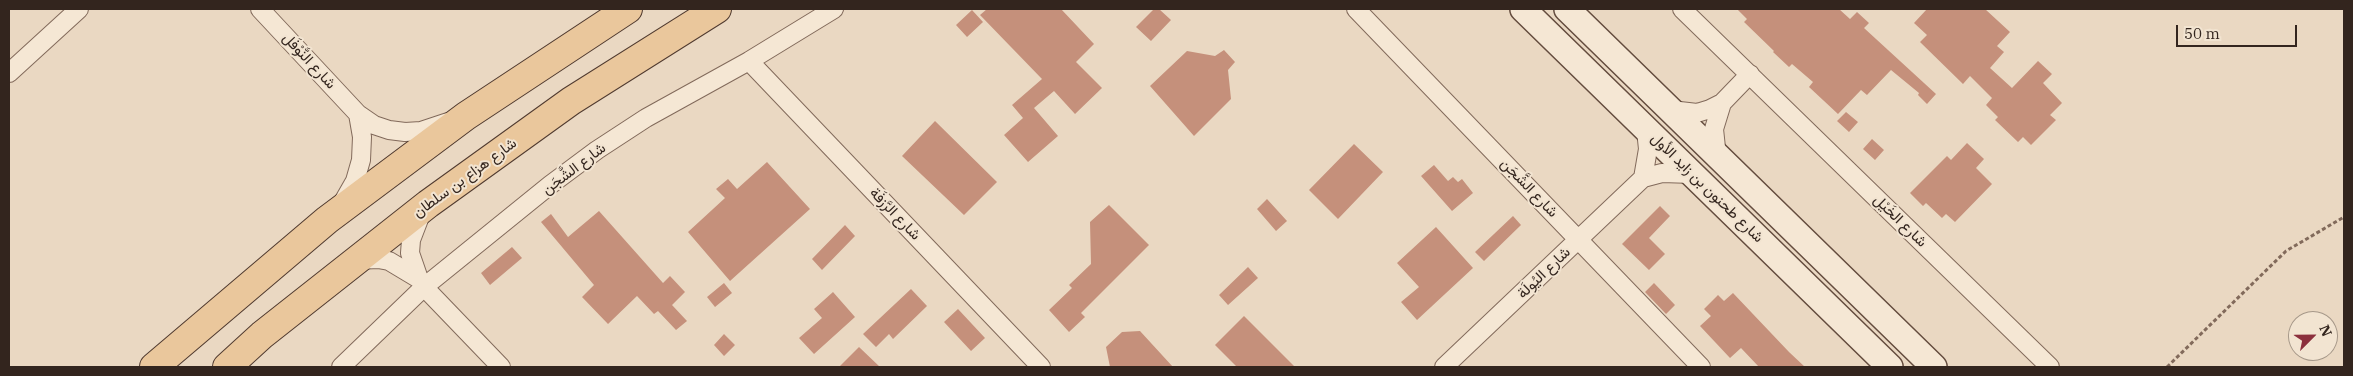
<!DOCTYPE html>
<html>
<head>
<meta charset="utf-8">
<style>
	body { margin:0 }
	#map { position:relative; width:2353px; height:376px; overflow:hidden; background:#ead8c2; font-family:"IBM Plex Serif",serif }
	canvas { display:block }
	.frame { position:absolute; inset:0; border:10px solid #33251e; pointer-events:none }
	.north { position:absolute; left:2288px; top:311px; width:50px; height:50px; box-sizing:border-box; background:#f2e4d1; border:1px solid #a69889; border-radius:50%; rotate:67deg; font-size:14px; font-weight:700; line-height:20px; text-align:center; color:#33251e }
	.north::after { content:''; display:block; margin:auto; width:18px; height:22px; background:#8c303d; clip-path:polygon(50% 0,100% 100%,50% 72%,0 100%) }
	.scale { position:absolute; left:2176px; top:25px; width:121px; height:22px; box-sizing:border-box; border:2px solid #33251e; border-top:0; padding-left:6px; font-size:15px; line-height:18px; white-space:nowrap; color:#33251e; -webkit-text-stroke:4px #f2e4d1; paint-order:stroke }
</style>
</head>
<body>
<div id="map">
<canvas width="2353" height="376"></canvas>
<div class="frame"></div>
<div class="north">N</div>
<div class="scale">50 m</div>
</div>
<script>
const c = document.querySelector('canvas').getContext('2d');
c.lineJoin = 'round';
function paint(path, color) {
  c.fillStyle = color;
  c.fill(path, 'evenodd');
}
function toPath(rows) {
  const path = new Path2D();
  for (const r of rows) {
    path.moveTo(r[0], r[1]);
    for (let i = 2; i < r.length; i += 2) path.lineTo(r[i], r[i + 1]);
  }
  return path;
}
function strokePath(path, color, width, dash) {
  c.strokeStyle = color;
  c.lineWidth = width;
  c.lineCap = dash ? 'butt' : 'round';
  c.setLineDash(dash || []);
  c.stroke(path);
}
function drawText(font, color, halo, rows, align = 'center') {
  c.font = font + ' "IBM Plex Serif",Vazirmatn,serif';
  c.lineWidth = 4;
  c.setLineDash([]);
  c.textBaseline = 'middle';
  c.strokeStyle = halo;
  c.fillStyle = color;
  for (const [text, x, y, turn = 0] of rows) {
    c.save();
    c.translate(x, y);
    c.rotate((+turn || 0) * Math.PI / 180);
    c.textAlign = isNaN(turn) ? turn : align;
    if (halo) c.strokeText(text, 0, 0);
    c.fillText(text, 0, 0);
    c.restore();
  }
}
paint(toPath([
	[987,9,1061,9,1094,44,1076,62,1102,88,1075,114,1054,91,1034,108,1058,136,1028,162,1004,135,1023,118,1012,105,1042,79,980,15],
	[1154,9,1159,9,1171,20,1151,41,1136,27],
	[1737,9,1839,9,1850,19,1857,12,1869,23,1864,28,1936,94,1927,104,1918,95,1919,93,1891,70,1867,95,1861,90,1838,114,1809,87,1813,82,1792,64,1789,67,1773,52,1774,51,1744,22,1747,19],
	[1927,9,1985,9,2010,32,1997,46,2004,52,1990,68,2012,88,2038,61,2052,74,2043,83,2062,103,2050,115,2056,120,2031,145,2023,137,2018,142,1995,120,1998,117,1986,105,1992,98,1970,76,1963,84,1920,42,1927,35,1914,23],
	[972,10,983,22,967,37,956,25],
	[1224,50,1235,62,1228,70,1231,99,1194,136,1150,86,1187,51,1215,56],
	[1846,112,1858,122,1849,132,1837,121],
	[935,121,997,182,964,215,902,156],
	[1872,139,1884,150,1875,160,1863,149],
	[1967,143,1984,159,1976,168,1992,184,1955,222,1946,214,1942,218,1926,203,1923,206,1910,193,1947,156,1951,160],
	[1354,144,1383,172,1338,219,1309,190],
	[767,162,810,209,730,281,688,232,725,198,716,189,728,179,737,189],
	[1434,165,1448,181,1453,177,1458,182,1462,179,1473,193,1452,211,1421,176],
	[1267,199,1287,221,1276,231,1257,209],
	[1109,205,1149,245,1081,313,1085,317,1069,332,1049,310,1072,288,1069,285,1091,264,1090,222],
	[1660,206,1670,216,1649,238,1665,254,1649,270,1622,244],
	[599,211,663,283,670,276,685,292,672,305,687,321,676,330,658,311,654,314,637,296,608,324,582,297,594,285,541,222,551,214,568,237],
	[1513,216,1521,225,1484,261,1475,252],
	[845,225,855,236,822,270,812,259],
	[1436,227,1473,268,1417,320,1401,302,1419,287,1397,263],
	[512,247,522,258,490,285,481,273],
	[1248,267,1258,278,1228,305,1219,295],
	[724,283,732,293,715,307,707,297],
	[1654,283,1675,305,1666,314,1645,292],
	[911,289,927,306,893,339,889,334,876,347,863,334],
	[833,292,855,317,814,354,799,338,822,318,814,309],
	[1733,293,1789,352,1805,367,1759,367,1741,348,1730,358,1700,326,1711,316,1704,309,1718,295,1724,301],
	[958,309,985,338,971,351,944,322],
	[1244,316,1295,367,1237,367,1215,345],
	[1140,331,1173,367,1110,367,1106,347,1122,332],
	[724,334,735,345,724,356,714,345],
	[859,347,880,367,839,367]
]), '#c5907b');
const street = toPath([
	[260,9,358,114,374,125,389,130,405,132,421,131,448,122],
	[1356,9,1701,367],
	[1682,9,2050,367],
	[749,61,1041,367],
	[9,73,79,9],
	[1671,110,1697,113,1710,109,1722,103,1750,74],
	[1717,157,1714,129,1722,103],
	[1643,178,1648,149,1646,130],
	[343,202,355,181,361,160,362,137,358,114],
	[421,214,411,240,410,253,419,279,424,287,501,367],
	[357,260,378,259,389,261,419,279],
	[341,367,424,287,550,185,597,150,646,118,749,61,834,9],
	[1444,367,1643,178,1662,173,1692,174]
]);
const secondary = toPath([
	[1523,9,1890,367],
	[1567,9,1934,367]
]);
const primary = toPath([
	[154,367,327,220,466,116,628,9],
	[227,367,262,335,428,204,571,101,717,9]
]);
strokePath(street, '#826a5b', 20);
strokePath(secondary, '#644c3e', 28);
strokePath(primary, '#503a2f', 30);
strokePath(toPath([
	[2167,367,2286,251,2344,217]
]), '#826a5b', 3, [4, 2.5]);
strokePath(street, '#f5e7d4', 18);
strokePath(secondary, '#f5e7d4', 25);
strokePath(primary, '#eac79c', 28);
drawText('15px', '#33251e', '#f2e4d1', [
	["شارع النَّوْفَل",309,61,47],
	["شارع الشَّجَن",574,169,-37],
	["شارع هزاع بن سلطان",465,178,-36],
	["شارع الشَّجَن",1529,188,46],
	["شارع طحنون بن زايد الأول",1707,188,44],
	["شارع الرَّزفَة",895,214,46],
	["شارع الخَيْل",1900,221,44],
	["شارع اليُولَة",1544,273,-44]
]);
</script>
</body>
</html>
